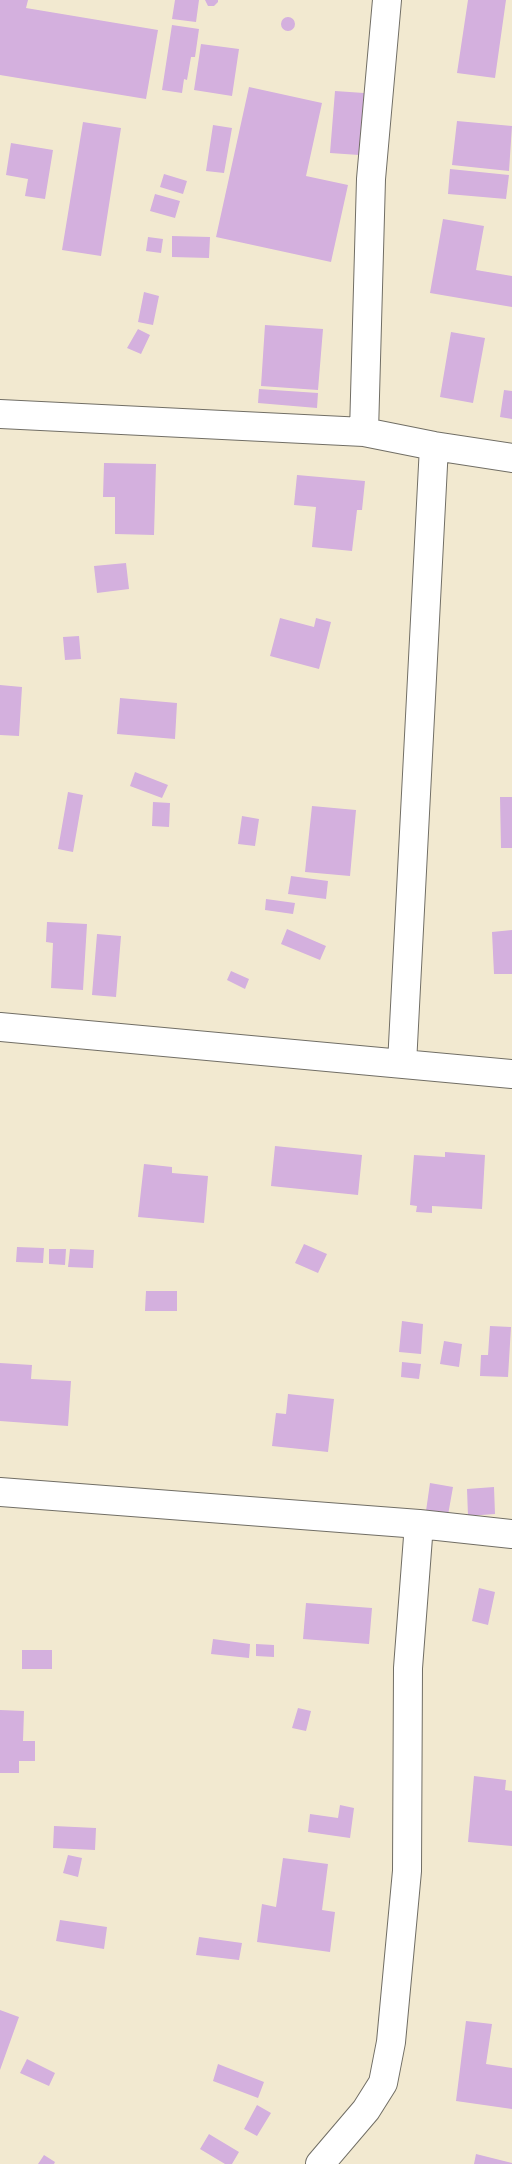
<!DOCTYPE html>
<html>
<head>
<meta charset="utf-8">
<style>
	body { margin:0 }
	canvas { display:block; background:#f2e9d0 }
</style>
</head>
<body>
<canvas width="512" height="2164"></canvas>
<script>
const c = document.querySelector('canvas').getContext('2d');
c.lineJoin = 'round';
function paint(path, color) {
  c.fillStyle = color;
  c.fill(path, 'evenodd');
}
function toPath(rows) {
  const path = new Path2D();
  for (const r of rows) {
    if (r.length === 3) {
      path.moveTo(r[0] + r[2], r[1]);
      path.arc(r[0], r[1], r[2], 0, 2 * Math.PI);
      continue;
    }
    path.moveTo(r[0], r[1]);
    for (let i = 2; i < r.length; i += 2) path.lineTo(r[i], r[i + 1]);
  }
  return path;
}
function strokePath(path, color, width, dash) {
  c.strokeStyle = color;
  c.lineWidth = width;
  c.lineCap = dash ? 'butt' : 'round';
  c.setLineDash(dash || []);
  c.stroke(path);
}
paint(toPath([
	[0,0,28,0,26,8,158,30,146,99,0,75],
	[175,0,199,0,196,22,172,19],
	[205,0,218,0,218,2,214,6,208,6],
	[468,0,506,0,495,78,457,73],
	[288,24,7],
	[172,25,199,29,195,57,191,57,187,80,184,79,182,93,162,90],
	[201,44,239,49,232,96,194,90],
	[249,87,322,103,306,176,348,185,331,262,216,237],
	[335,91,364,93,359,155,330,153],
	[457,121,512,126,509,171,452,165],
	[83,122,121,128,101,256,62,250],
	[213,125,232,128,224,173,206,171],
	[11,143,53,150,45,199,25,196,28,179,6,175],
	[450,169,509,175,506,199,448,194],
	[164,174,187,181,183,194,160,187],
	[155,194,180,201,175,218,150,211],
	[443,219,484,226,476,270,512,276,512,307,430,293],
	[172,236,210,237,209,258,172,257],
	[148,237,163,239,161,253,146,251],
	[144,292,159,296,153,325,138,322],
	[265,325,323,329,318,390,261,386],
	[138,329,150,335,141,354,127,348],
	[451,332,485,338,473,403,440,397],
	[259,389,318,393,317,408,258,403],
	[504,390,512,391,512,419,500,417],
	[104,463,156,464,154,535,115,534,115,497,103,497],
	[297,475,365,481,362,510,357,510,352,551,312,547,316,507,294,505],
	[126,563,129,589,97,593,94,566],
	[280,618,314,627,316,618,331,622,319,669,270,656],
	[79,636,81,659,65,660,63,637],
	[0,685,22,687,19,736,0,735],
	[120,698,177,703,175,739,117,734],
	[135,772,168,785,162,798,130,786],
	[68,792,83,795,73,852,58,849],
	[500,797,512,797,512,848,501,848],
	[153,802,170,803,169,827,152,826],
	[312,806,356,810,350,876,305,872],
	[242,816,259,819,255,846,238,844],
	[291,876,328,881,326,899,288,894],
	[266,899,295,903,293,914,265,910],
	[47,922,87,924,83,990,51,988,53,943,46,942],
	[287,929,326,946,320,960,281,944],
	[512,930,512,974,494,974,492,932],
	[97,934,121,936,116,997,92,995],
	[231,971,249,979,245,989,227,980],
	[275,1146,362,1155,358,1195,271,1186],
	[445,1152,485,1155,482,1209,432,1206,432,1213,416,1212,417,1206,410,1205,414,1155,445,1157],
	[144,1164,172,1167,172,1173,208,1176,204,1223,138,1217],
	[304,1244,327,1254,318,1273,295,1263],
	[17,1247,44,1248,43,1263,16,1262],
	[49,1249,66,1249,65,1265,49,1264],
	[70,1249,94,1250,93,1268,68,1267],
	[146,1291,177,1291,177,1311,145,1311],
	[402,1321,423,1324,421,1354,399,1352],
	[490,1326,511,1327,508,1377,480,1376,481,1355,488,1355],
	[444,1341,462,1344,459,1367,440,1364],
	[402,1362,421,1364,419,1379,401,1377],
	[0,1363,32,1365,31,1379,71,1381,68,1426,0,1421],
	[288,1394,334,1399,328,1452,272,1446,276,1413,286,1414],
	[430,1483,453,1487,448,1515,426,1511],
	[494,1487,495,1514,468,1516,467,1489],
	[479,1588,495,1592,488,1625,472,1621],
	[306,1603,372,1608,369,1644,303,1639],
	[213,1639,250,1644,249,1658,211,1654],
	[256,1644,274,1645,274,1657,256,1656],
	[22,1650,52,1650,52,1669,22,1669],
	[298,1708,311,1711,306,1731,292,1728],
	[0,1710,24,1711,23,1741,35,1741,35,1761,19,1761,19,1773,0,1773],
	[474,1776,506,1780,505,1790,512,1791,512,1846,468,1842],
	[340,1805,354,1808,350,1838,308,1832,310,1814,338,1818],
	[54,1826,96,1828,95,1850,53,1848],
	[68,1855,82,1858,78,1877,63,1873],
	[283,1858,328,1864,322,1910,335,1912,330,1952,257,1942,262,1904,276,1907],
	[60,1920,107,1927,104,1949,56,1941],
	[199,1937,242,1943,239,1960,196,1955],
	[0,2010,19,2017,0,2070],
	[466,2021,492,2024,486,2064,512,2068,512,2109,456,2101],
	[27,2059,55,2073,49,2086,20,2073],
	[218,2064,264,2082,258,2098,213,2081],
	[257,2105,271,2113,257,2136,244,2129],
	[209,2134,239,2152,232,2164,225,2164,200,2149],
	[476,2154,512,2163,512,2164,474,2164],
	[44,2155,55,2162,54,2164,38,2164]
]), '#d4b0de');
const minor = toPath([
	[0,414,364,432,434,446,512,458],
	[364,432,371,179,387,0],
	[0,1027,512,1074],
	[402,1064,434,446],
	[0,1492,419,1524,512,1534],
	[320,2164,366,2110,383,2083,391,2042,407,1871,408,1668,419,1524]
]);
strokePath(minor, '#716e65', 30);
strokePath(minor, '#fff', 28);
</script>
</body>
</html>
